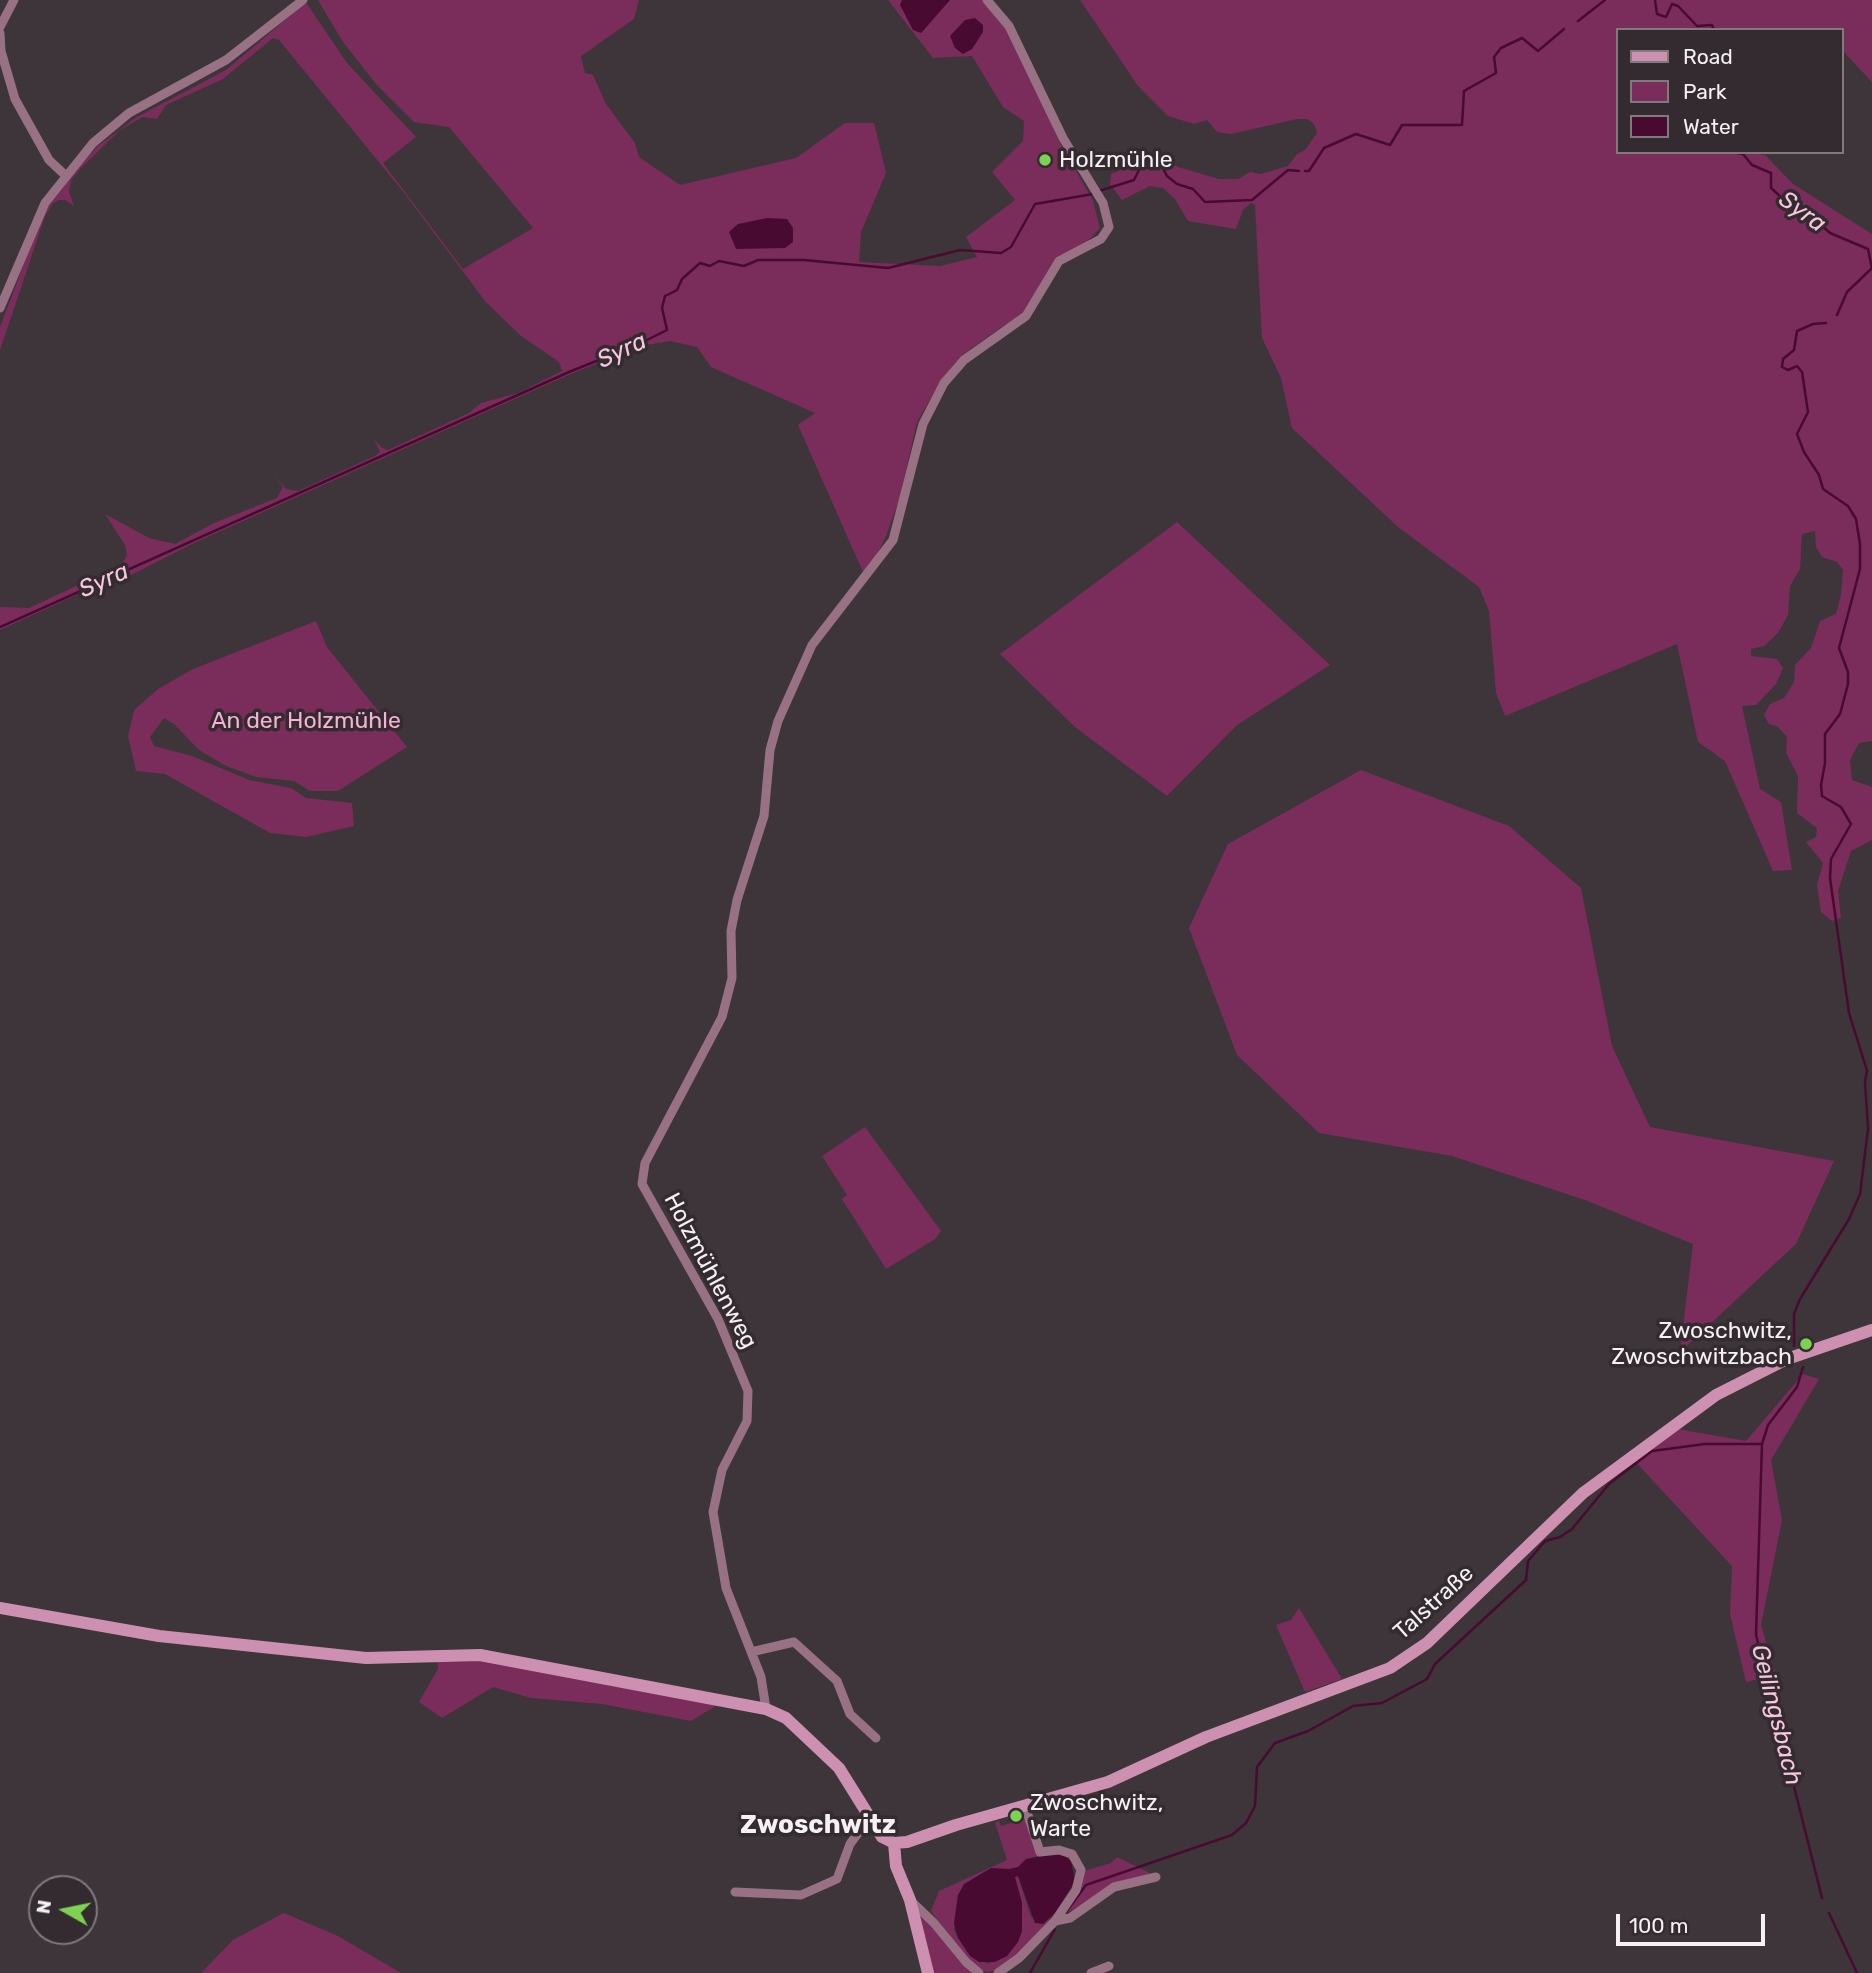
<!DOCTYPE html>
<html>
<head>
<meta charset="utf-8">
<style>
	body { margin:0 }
	#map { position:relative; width:1872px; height:1973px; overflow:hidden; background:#3d3539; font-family:Rubik,sans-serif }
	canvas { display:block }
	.legend { position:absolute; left:1616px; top:28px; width:228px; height:126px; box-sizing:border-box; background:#332b2f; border:2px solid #817a7d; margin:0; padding:9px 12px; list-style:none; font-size:21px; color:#f5f0f3 }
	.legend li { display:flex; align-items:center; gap:14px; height:35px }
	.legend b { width:35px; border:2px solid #817a7d }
	.north { position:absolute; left:28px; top:1875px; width:70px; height:70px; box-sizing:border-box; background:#332b2f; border:2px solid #817a7d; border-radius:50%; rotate:279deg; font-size:19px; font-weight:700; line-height:28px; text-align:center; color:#f5f0f3 }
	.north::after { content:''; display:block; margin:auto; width:24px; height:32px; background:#7dd153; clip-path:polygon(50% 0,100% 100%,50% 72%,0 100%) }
	.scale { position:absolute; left:1616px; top:1914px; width:149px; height:32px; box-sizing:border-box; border:4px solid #f5f0f3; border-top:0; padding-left:9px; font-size:21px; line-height:24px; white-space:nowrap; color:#f5f0f3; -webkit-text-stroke:5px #332b2f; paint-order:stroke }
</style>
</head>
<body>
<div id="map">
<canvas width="1872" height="1973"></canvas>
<ul class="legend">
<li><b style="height:9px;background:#ce90b1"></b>Road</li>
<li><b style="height:19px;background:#7a2d5b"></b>Park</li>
<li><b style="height:19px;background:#490a32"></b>Water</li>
</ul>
<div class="north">N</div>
<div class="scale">100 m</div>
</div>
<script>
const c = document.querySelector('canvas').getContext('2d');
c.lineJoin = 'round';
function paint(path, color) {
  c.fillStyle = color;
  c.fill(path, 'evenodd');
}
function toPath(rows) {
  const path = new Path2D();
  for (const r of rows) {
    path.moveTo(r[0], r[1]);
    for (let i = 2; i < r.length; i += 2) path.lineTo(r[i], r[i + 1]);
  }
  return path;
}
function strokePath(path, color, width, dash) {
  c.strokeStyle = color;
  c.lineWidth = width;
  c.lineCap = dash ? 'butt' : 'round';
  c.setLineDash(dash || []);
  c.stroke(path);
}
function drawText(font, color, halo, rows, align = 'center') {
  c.font = font + ' Rubik,sans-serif';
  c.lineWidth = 7;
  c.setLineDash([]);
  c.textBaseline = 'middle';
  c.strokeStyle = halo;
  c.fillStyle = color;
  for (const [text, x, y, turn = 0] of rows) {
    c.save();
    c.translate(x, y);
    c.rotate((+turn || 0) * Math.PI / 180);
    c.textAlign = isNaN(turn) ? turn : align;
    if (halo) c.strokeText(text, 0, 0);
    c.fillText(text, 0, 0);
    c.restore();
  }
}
paint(toPath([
	[318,0,639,0,634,19,581,56,585,73,593,75,606,104,635,143,639,157,680,185,796,158,845,123,874,123,886,173,861,232,859,262,940,266,977,257,966,237,1015,200,992,172,1023,141,1024,121,1003,107,972,56,933,58,888,0,902,0,900,5,921,33,950,0,987,0,1009,26,1058,139,1093,201,1100,228,1083,246,1056,257,1019,320,1000,328,969,350,954,364,936,389,917,422,899,500,886,536,875,559,863,572,798,425,815,413,711,367,697,347,670,341,640,346,566,376,194,543,123,579,87,590,0,630,0,607,29,608,121,565,127,555,125,545,105,514,149,538,175,544,214,523,277,498,283,487,273,474,286,489,298,491,375,456,380,452,374,439,382,448,388,450,469,413,481,403,518,393,562,371,559,362,521,336,485,301,405,194,279,40,273,38,223,79,166,105,157,119,143,117,120,130,81,168,71,180,69,192,74,206,65,200,59,200,53,203,45,216,0,350,0,327,43,214,79,166,99,145,137,117,226,70,304,4,307,4,347,63,416,137,383,163,463,269,533,228,449,127,414,122,376,84,343,42],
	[1080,0,1872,0,1872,82,1842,50,1842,30,1618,30,1618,152,1747,152,1765,155,1793,184,1872,234,1872,741,1859,743,1850,760,1852,780,1872,787,1872,840,1851,851,1838,891,1841,918,1832,921,1821,912,1817,885,1823,863,1806,842,1816,837,1817,828,1797,813,1798,776,1786,753,1787,737,1778,727,1769,724,1764,715,1770,704,1784,698,1794,682,1795,665,1811,648,1820,621,1836,614,1841,595,1843,570,1837,562,1822,557,1816,547,1815,531,1802,534,1800,569,1790,586,1788,615,1778,633,1764,646,1751,649,1751,656,1777,659,1783,668,1776,684,1756,705,1742,706,1760,789,1781,802,1792,870,1773,871,1725,761,1698,742,1677,644,1505,716,1496,693,1489,611,1479,587,1398,527,1292,428,1281,378,1262,338,1255,205,1251,203,1243,210,1236,229,1188,221,1175,199,1163,188,1150,186,1122,200,1110,184,1111,174,1147,157,1162,157,1178,167,1219,179,1238,179,1250,172,1261,174,1288,166,1297,154,1305,150,1317,133,1314,124,1307,119,1297,119,1231,134,1217,132,1207,120,1194,124,1168,116,1138,86],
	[1177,522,1330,665,1237,725,1167,796,1075,727,1000,654],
	[316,621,327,647,407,747,338,791,310,791,294,781,256,777,226,766,199,750,174,724,164,718,150,737,154,746,192,756,249,780,291,788,306,798,352,803,354,826,306,837,270,833,165,774,136,771,128,736,134,710,158,689,193,669],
	[1361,770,1509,826,1581,888,1612,1046,1650,1127,1834,1161,1796,1244,1680,1352,1693,1244,1585,1200,1452,1156,1319,1133,1237,1055,1189,928,1228,844],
	[865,1127,941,1231,935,1239,886,1269,842,1199,847,1195,822,1156],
	[1803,1374,1819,1379,1771,1460,1782,1520,1761,1625,1776,1675,1746,1682,1730,1614,1732,1566,1631,1457,1672,1428,1746,1441],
	[1299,1608,1342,1679,1305,1692,1276,1625,1291,1620],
	[437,1654,480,1655,722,1702,691,1721,602,1704,531,1698,493,1687,442,1718,419,1702,438,1669],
	[1027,1818,1039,1856,1026,1859,1018,1867,958,1895,954,1930,958,1938,987,1964,1007,1956,1022,1903,1014,1876,1018,1876,1031,1917,1043,1924,1055,1913,1029,1944,998,1970,987,1972,972,1966,931,1911,939,1891,1007,1860,995,1822,999,1821,1001,1826],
	[1117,1857,1150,1873,1064,1914,1084,1871,1111,1863],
	[284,1913,338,1936,401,1973,201,1973,233,1940],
	[920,1916,925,1918,971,1973,931,1973]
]), '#7a2d5b');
paint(toPath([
	[902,0,950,0,921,33,913,30,900,5],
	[975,18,983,25,983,32,972,49,963,54,955,48,950,36,965,20],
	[767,218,787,219,793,228,793,242,785,248,736,249,729,232,738,224],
	[1060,1853,1071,1861,1075,1881,1055,1913,1043,1924,1035,1923,1018,1876,1015,1877,1022,1903,1022,1931,1018,1942,1007,1956,995,1962,979,1962,970,1956,958,1938,954,1923,958,1895,964,1884,991,1868,1009,1869,1018,1867,1026,1859]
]), '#490a32');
strokePath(toPath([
	[1655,0,1657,14,1666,17,1672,4,1678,6,1697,26,1712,25,1714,30],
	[1578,21,1605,0],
	[1733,152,1743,154,1752,165,1771,173,1771,188,1780,196,1780,202,1801,206,1830,233,1868,249,1872,269],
	[1305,171,1309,171,1324,148,1356,134,1390,145,1402,125,1462,125,1464,91,1496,73,1494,57,1501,48,1522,38,1538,51,1564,29],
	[1099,191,1134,180,1141,166,1153,158,1158,159,1167,176,1177,184,1193,189,1205,202,1252,200,1288,170,1299,171],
	[1837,315,1847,292,1871,269],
	[0,627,569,372,641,343,667,330,662,308,665,296,677,290,682,279,700,263,710,266,719,261,744,266,758,260,804,260,888,268,960,250,1001,253,1011,247,1035,204,1093,194],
	[1794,1346,1794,1314,1800,1299,1849,1219,1860,1194,1868,1129,1865,1081,1867,1071,1849,1013,1830,878,1831,859,1851,824,1841,807,1822,796,1821,785,1825,763,1825,734,1840,714,1848,684,1848,672,1839,648,1860,569,1860,544,1856,519,1848,506,1823,489,1819,475,1804,452,1797,434,1808,412,1802,372,1797,366,1788,370,1782,367,1783,359,1794,350,1797,331,1813,324,1826,323],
	[1762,1444,1756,1635,1822,1898],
	[1066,1912,1086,1885,1232,1835,1246,1823,1255,1806,1257,1767,1275,1743,1308,1731,1353,1706,1382,1703,1427,1679,1435,1664,1526,1580,1528,1561,1545,1541,1560,1537,1572,1529,1609,1484,1652,1451,1705,1444,1762,1444,1768,1425,1797,1387,1803,1367],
	[1829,1913,1857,1973],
	[1030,1973,1055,1929]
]), '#490a32', 2.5);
strokePath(toPath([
	[0,27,14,0],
	[0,33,1,51,15,99,49,160,65,175],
	[0,308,45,203,93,143,129,113,226,60,303,0],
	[751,1652,794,1642,837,1681,850,1714,876,1738],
	[766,1709,761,1677,726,1588,713,1512,722,1470,747,1421,748,1391,718,1319,642,1184,645,1163,722,1017,732,978,731,931,737,900,764,816,770,750,778,721,812,645,893,540,923,424,944,383,964,360,1026,316,1059,261,1101,239,1109,227,1103,203,1063,138,1009,26,987,0],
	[1025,1806,1040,1852,1059,1850,1072,1854,1081,1870,1076,1890,1055,1921],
	[735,1892,801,1895,837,1879,850,1844,870,1817],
	[911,1901,934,1923,966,1962,979,1973],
	[998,1973,1019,1958,1055,1921,1070,1918,1114,1887,1156,1877],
	[1091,1973,1109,1966]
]), '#987185', 9);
strokePath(toPath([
	[0,1608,159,1636,366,1658,480,1655,766,1709,786,1718,839,1768,882,1837,894,1843,907,1842,956,1825,1108,1782,1206,1737,1390,1668,1427,1643,1583,1493,1716,1395,1787,1359,1872,1330],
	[894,1843,896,1866,910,1900,928,1973]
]), '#ce90b1', 12);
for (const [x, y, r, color] of [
	[1045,160,7,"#7dd153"],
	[1806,1344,7,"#7dd153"],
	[1016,1816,7,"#7dd153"]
]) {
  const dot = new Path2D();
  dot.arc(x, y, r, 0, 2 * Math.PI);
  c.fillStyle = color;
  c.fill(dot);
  strokePath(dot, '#332b2f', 2.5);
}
drawText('23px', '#f5f0f3', '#332b2f', [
	["Holzmühle",1059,160],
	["Zwoschwitz,",1792,1331,"right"],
	["Zwoschwitzbach",1792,1357,"right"],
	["Zwoschwitz,",1030,1803],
	["Warte",1030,1829]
], 'left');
drawText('23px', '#f8b1d6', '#332b2f', [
	["An der Holzmühle",306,721]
]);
drawText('23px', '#f5f0f3', '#332b2f', [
	["Holzmühlenweg",710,1271,62],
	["Talstraße",1434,1603,-42]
]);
drawText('italic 24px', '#f6c5de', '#332b2f', [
	["Syra",1802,212,36],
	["Syra",622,351,-25],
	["Syra",104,581,-24],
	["Geilingsbach",1776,1715,76]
]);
drawText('bold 26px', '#f5f0f3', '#332b2f', [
	["Zwoschwitz",818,1825]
]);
</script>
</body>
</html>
